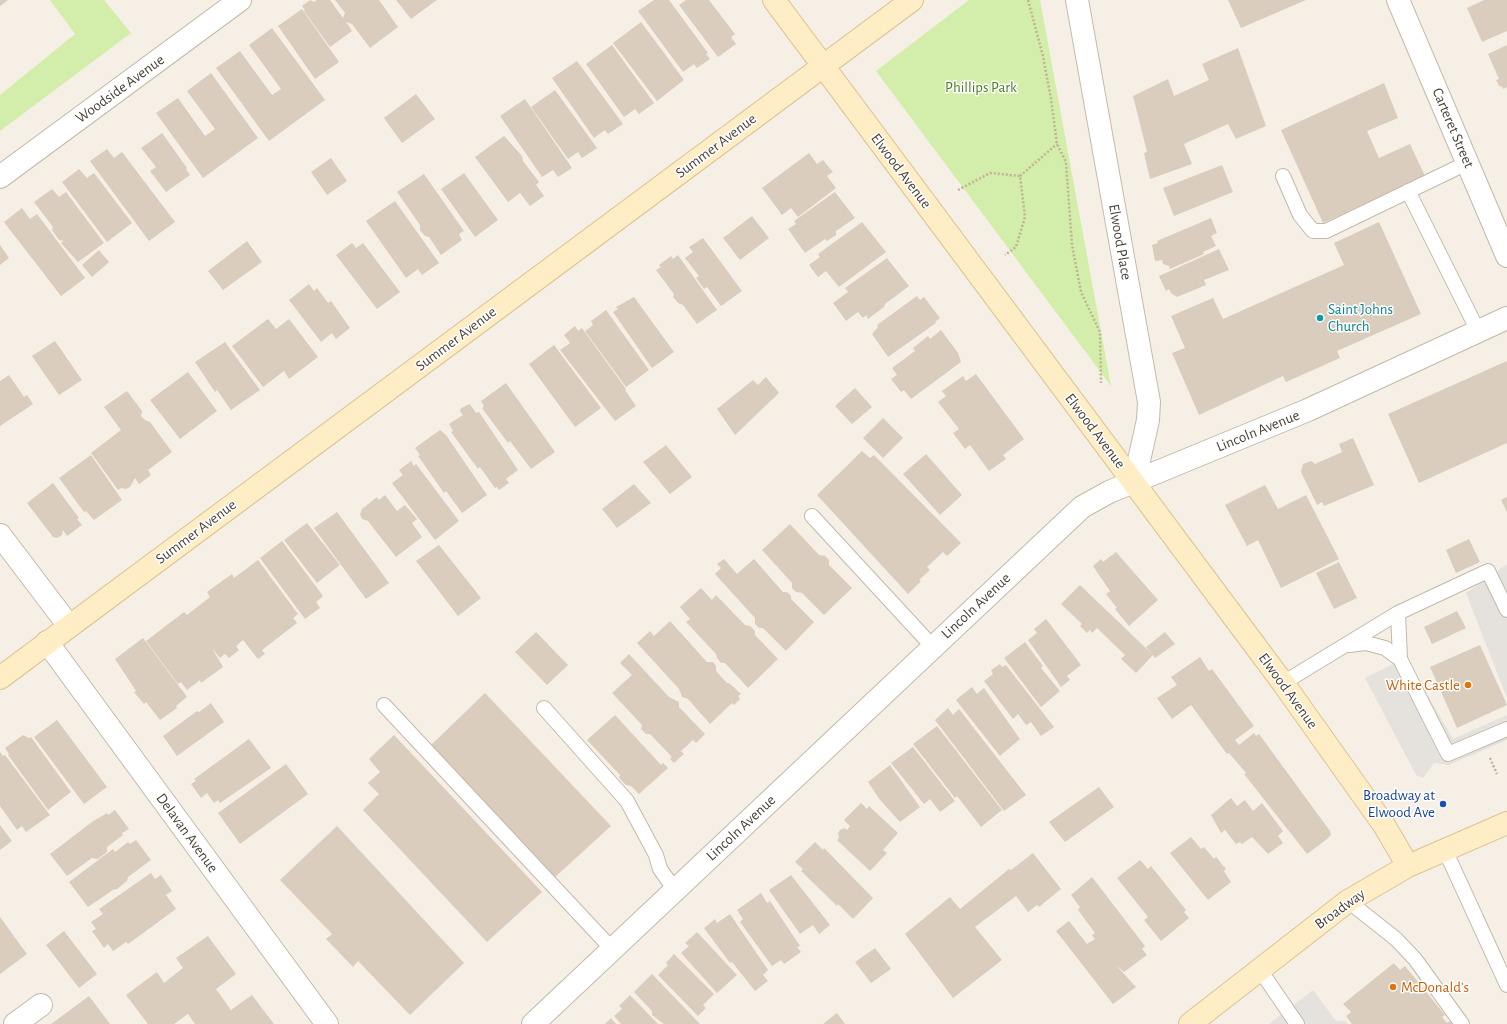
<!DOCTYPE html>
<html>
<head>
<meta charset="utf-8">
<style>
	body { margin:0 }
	canvas { display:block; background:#f5efe6 }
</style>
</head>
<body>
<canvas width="1507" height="1024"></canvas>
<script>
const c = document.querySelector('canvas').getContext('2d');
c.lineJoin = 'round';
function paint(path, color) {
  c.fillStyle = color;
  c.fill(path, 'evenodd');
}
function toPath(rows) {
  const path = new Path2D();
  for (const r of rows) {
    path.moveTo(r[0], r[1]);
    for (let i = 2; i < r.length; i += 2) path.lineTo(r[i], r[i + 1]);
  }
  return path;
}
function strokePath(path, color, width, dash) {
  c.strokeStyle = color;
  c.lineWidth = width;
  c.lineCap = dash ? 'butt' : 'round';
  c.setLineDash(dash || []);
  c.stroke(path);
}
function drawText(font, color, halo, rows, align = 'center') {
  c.font = font + ' "Alegreya Sans",sans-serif';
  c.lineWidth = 3;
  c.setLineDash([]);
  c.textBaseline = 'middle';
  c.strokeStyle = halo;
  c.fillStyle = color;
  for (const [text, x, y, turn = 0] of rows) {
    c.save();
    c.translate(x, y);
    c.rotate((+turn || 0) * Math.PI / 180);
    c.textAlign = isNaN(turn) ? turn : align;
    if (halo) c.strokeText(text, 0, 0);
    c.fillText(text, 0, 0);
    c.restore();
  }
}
paint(toPath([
	[50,0,104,0,131,33,0,131,0,95,75,34],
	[969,0,1040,0,1111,386,876,71]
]), '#d3edaa');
paint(toPath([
	[1507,564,1507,698,1466,593],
	[1406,658,1453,739,1507,715,1507,740,1449,765,1434,763,1423,778,1416,775,1365,678],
	[1313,990,1336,1021,1345,1021,1348,1024,1269,1024]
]), '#e5e2de');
paint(toPath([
	[0,0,8,0,0,6],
	[310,0,314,2,317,0,330,0,343,18,345,13,335,0,379,0,398,27,370,48,352,24,346,22,352,31,330,47,304,11,305,10,302,6],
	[396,0,437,0,411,19],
	[654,0,669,0,708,53,706,54,710,59,697,68,694,64,683,72,638,11],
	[686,0,709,0,735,34,731,37,736,44,718,57,679,5],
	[1228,0,1306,0,1241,28],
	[1484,0,1507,0,1507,31,1482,42,1467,8],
	[302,9,339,62,315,79,278,26],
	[641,22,684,80,657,101,613,43],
	[272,28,325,100,269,141,216,68,240,51,272,95,281,89,249,45],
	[612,45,654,103,639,114,635,109,624,117,586,64],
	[1507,45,1507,87,1503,89,1502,86,1500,87,1496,80,1499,79,1488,54],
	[1238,48,1266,126,1236,139,1228,124,1184,144,1192,164,1150,179,1144,153,1147,152,1133,96,1168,79,1174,96,1209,80,1202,64],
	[577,61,623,124,608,134,605,130,594,138,552,78],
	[211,73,258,138,203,178,156,113,178,98,205,136,215,129,187,91],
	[1384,83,1398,118,1367,131,1379,158,1410,144,1425,176,1323,223,1281,130],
	[555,90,597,148,582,158,578,152,568,159,531,107],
	[416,94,435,119,402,143,384,118],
	[525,99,572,168,558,177,553,170,542,177,500,116],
	[162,133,187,168,186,169,190,175,166,192,150,171,156,167,141,148],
	[504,136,522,156,523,161,539,182,536,185,544,196,530,206,520,193,508,202,475,157],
	[107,149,114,158,122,152,175,222,149,241,90,161],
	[809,153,817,164,823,160,833,172,827,176,836,188,798,217,791,208,782,215,762,188],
	[331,158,347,181,327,195,311,172],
	[1222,165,1233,192,1174,216,1163,188],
	[79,169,87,178,94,173,132,223,107,242,62,182],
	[464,173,498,220,475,237,441,189],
	[424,174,464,231,459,234,462,240,441,255,429,237,425,236,420,230,420,225,397,192],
	[52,189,59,197,66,192,104,243,78,262,61,243,64,241,59,240,52,230,53,227,34,202],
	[835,192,855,218,836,231,836,235,827,241,825,239,805,253,788,229,796,224,794,221],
	[395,201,439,263,422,275,418,269,406,278,366,221],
	[22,208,30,219,37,214,85,278,61,296,4,222],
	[752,216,769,238,740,260,723,238],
	[1211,218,1217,233,1211,236,1216,246,1203,252,1204,254,1170,269,1169,266,1163,264,1162,260,1155,261,1152,245,1158,243,1157,241],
	[862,222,886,252,839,287,826,271,818,277,809,265,820,257,818,254],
	[1379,222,1421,314,1337,351,1340,358,1286,382,1283,376,1199,415,1172,353,1185,348,1171,316,1213,298,1223,319,1344,265,1334,243],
	[703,238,742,291,721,306,707,287,704,289,696,278,699,276,685,258,693,252,689,247],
	[247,241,262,262,223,290,208,271],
	[352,243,356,248,363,243,400,292,377,309,336,255],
	[0,245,9,258,0,265],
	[1219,249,1229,270,1204,280,1206,285,1177,297,1171,293,1169,289,1166,291,1159,276],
	[99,250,109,262,92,277,82,265],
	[678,255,717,310,697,324,683,305,678,303,673,297,674,294,656,270,661,267,659,265,671,256,673,259],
	[887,258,909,286,885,304,884,307,868,319,866,315,863,318,858,312,846,321,833,303,848,292,845,288],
	[309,284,314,291,317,288,328,303,331,301,350,328,336,339,332,333,321,342,289,300],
	[917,296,920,300,924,297,940,318,935,322,936,323,888,357,872,334,878,327,877,325],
	[634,297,674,352,652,368,613,312,618,309,616,307],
	[606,310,649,370,626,387,585,331,593,325,591,321],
	[268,319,276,329,289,319,318,357,289,379,284,371,263,387,232,346],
	[575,326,578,331,582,328,626,389,625,390,636,406,615,421,560,350,570,343,564,335],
	[941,330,958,353,961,362,911,399,904,390,901,392,891,379,897,375,892,368,915,351,913,348,928,336,930,339],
	[55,341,82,380,59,395,32,356],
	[225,342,260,390,231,410,217,390,215,392,195,362],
	[554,345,601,408,575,427,529,364],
	[1507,361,1507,443,1419,483,1388,414],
	[188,372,217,411,180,439,150,400],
	[976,374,1024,439,1003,455,1006,459,989,471,970,445,965,449,953,433,959,429,938,402,946,396,942,391,963,376,966,381],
	[9,375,24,397,27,395,33,404,0,426,0,381],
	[766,377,779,393,735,435,717,409,753,380,758,385],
	[506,383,555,452,531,469,510,441,508,443,482,408,484,406,481,401],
	[855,388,872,407,852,424,835,406],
	[127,391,142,411,141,416,145,420,150,422,172,452,148,470,151,475,139,484,135,478,130,487,126,489,121,488,118,490,91,453,121,430,104,407],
	[470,404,476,413,479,412,518,470,506,479,509,483,499,490,497,487,495,488,480,467,478,469,451,432,453,431,449,424,463,415,460,411,461,408],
	[883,418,903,438,883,458,863,438],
	[440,430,446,435,487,495,462,513,446,491,444,493,418,456,420,455,415,448],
	[1353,438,1374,485,1324,506,1322,502,1317,505,1301,472,1303,464,1311,461,1315,464,1342,452,1339,444],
	[666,445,692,477,670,494,643,462],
	[862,451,870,458,874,455,961,543,947,556,943,552,927,567,930,570,919,580,921,581,908,594,817,495],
	[926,454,962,495,940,515,903,474],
	[91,455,122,500,94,520,86,511,84,512,59,478],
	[411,461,414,466,416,464,459,521,435,540,392,483,403,475,399,470],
	[53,483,79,518,77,519,82,525,67,536,63,530,62,535,57,538,53,537,27,503],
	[634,484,651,503,617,528,602,509],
	[1265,485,1278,509,1306,495,1339,559,1281,588,1258,540,1247,546,1225,505],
	[385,495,397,511,405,505,417,519,412,523,422,537,396,557,368,521,362,519,360,514,362,509,377,497,379,500],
	[1507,497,1507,512,1501,500],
	[337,512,389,583,366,599,314,528],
	[307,523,340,565,317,583,284,540],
	[790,524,819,555,825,556,829,560,829,565,852,588,824,615,802,593,796,592,792,588,792,583,762,550],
	[1469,539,1480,562,1456,573,1446,550],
	[282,541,323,596,316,602,320,608,305,619,260,558],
	[439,545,481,598,458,616,416,561],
	[1116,552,1158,600,1129,626,1115,609,1117,608,1106,594,1110,591,1093,566,1101,559,1103,562],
	[724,559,737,574,754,559,783,592,787,592,791,596,791,599,814,622,786,651,763,628,759,628,755,624,755,618,715,574,721,568,717,564],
	[258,560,298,614,293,618,297,623,262,650,265,654,258,659,243,640,236,646,239,650,229,658,225,654,220,658,212,648,223,667,201,683,200,680,187,690,181,682,178,684,146,641,184,612,187,615,210,597,207,592,232,574,234,578],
	[1339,562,1357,598,1334,609,1316,573],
	[1080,585,1152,654,1146,647,1165,632,1175,644,1155,658,1153,655,1136,673,1121,659,1125,655,1097,628,1092,633,1090,630,1087,633,1080,626,1082,624,1061,604],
	[701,588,712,600,716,595,745,625,750,626,755,631,755,635,778,659,748,688,725,663,721,663,717,658,716,654,686,622,690,619,680,607],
	[1457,611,1466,628,1432,644,1424,627],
	[1046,619,1081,665,1067,676,1070,680,1061,687,1028,640,1037,633,1034,629],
	[670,621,707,662,713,662,716,666,716,671,727,683,729,683,741,694,738,696,740,699,734,705,732,703,710,724,688,699,682,697,679,689,637,643,650,631,654,636],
	[536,632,568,665,547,685,515,652],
	[143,638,187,697,176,706,177,708,160,720,146,702,144,704,134,692,136,691,115,659],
	[1025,642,1043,666,1041,668,1060,691,1041,707,1004,658],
	[1480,645,1507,705,1457,728,1430,667],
	[629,654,669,697,679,702,679,707,705,734,696,743,693,740,681,751,684,754,674,763,670,759,672,757,650,734,646,734,641,729,642,725,612,693,632,675,620,663],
	[1200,657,1209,671,1212,669,1254,726,1235,740,1239,745,1254,733,1256,736,1259,734,1330,831,1331,835,1327,839,1307,854,1244,774,1246,773,1229,753,1227,754,1191,705,1172,719,1157,698,1177,685,1171,677],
	[1000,664,1002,667,1006,665,1054,727,1041,736,1031,722,1026,725,1018,714,1013,719,984,681,993,674,991,670],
	[972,687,977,694,984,688,1020,739,1000,756,956,700],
	[485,693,611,826,554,878,429,747],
	[211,703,224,722,177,756,163,736,197,711,199,712],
	[948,708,953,715,959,709,1026,795,1004,811,935,720],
	[615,715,661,765,663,763,668,768,639,794,631,786,626,785,619,778,620,775,587,740],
	[57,720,107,787,84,804,34,737],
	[937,726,1002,810,981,827,957,796,955,798,913,744],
	[23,735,29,738,31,737,71,792,48,810,8,755,9,754,5,748],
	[394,735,542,892,487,942,363,810,379,794,368,783,380,772,369,759],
	[249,739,271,768,220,803,218,800,214,803,207,793,201,798,191,784,196,781,194,779],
	[913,747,955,801,940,812,930,799,924,804,891,763],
	[0,752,3,756,5,755,50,815,26,832,22,826,17,830,0,806],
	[286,764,308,794,240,844,218,813],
	[890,765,920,807,900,822,880,800,868,782],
	[1099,787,1114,807,1065,842,1049,822],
	[1231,798,1237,806,1245,800,1253,811,1262,803,1283,831,1278,836,1283,843,1268,854,1252,837,1242,844,1240,842,1236,844,1225,830,1221,833,1211,815],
	[861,803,867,809,869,806,898,833,883,850,887,853,870,871,837,840,839,838,838,833,840,830,844,828,847,830,850,826,844,820],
	[115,810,129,829,122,833,123,835,107,847,107,852,98,859,92,858,67,876,50,854,92,822,107,813,108,815],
	[0,825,12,841,0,850],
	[337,826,464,963,410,1015,358,961,353,967,326,939,332,934,280,880],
	[1191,837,1201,849,1204,847,1214,859,1216,857,1226,869,1224,871,1231,882,1208,900,1170,853],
	[136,840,151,860,128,877,127,881,117,889,113,890,88,907,69,882,113,849,115,852,128,842,130,844],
	[815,842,823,850,824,848,873,898,853,919,838,904,837,906,801,871,803,869,795,862],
	[1033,853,1061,889,1039,907,1037,905,1028,912,1016,896,975,927,1002,960,953,998,905,934,950,897,960,909,1009,869,1011,870],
	[1140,860,1148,869,1151,866,1186,910,1184,912,1189,918,1161,941,1144,920,1148,917,1117,878],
	[151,873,155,879,161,875,172,891,166,895,176,909,128,944,126,942,113,951,108,944,104,948,92,931,96,929,91,922,103,914,99,909],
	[791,875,830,925,819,934,813,925,800,934,769,890],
	[1092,877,1145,946,1142,949,1147,955,1124,972,1115,964,1136,987,1113,1004,1056,931,1069,921,1087,944,1095,939,1092,935,1095,933,1078,910,1080,907,1071,895],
	[761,893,767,903,770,901,800,946,797,947,801,952,784,964,781,960,772,966,740,922,743,919,737,910],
	[730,914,768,970,763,975,768,981,755,991,732,962,730,963,704,928,715,919,717,923],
	[0,917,27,954,0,974],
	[64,931,97,974,79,988,46,945],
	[697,932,737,975,717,993,681,953,689,946,685,943],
	[208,936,236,974,216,989,231,1010,252,995,274,1024,195,1024,188,1014,174,1024,148,1024,126,995,157,972,164,983,183,968,176,958],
	[875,948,891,969,871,983,855,962],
	[674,954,714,994,703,1005,706,1008,698,1016,658,975,668,965,666,963],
	[1394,963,1400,970,1405,966,1445,1015,1442,1017,1447,1023,1450,1021,1452,1024,1352,1024,1346,1016,1351,1012,1343,1004],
	[652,974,700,1024,664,1024,652,1015,652,1011,634,992],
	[630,995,658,1024,621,1024,614,1016,622,1009,619,1006],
	[89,996,110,1024,51,1024],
	[837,1013,845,1024,823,1024],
	[611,1018,616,1024,605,1024]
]), '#dacdbd');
const lane = toPath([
	[1283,176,1300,215,1313,231,1326,231,1467,163],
	[1408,191,1478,331],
	[812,516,933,647],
	[1398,613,1400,659,1448,754,1507,729],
	[1349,645,1366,643,1385,648,1400,659],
	[1283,683,1398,613,1488,571,1507,610],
	[384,705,612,949],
	[544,708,627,801,656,855,660,869,675,890],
	[1445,850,1507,985],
	[1348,901,1396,939,1415,959,1462,1024],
	[1260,970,1297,1024]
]);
const street = toPath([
	[1077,0,1149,402,1148,420,1134,483],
	[1398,0,1507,256],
	[0,177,240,0],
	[0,535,69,626],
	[47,642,327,1024],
	[15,1024,41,1005],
	[533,1024,1082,507,1109,492,1308,410,1507,318]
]);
const secondary = toPath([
	[774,0,1283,683,1384,825,1408,866],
	[0,678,912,0],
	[1190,1024,1348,901,1408,866,1507,823]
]);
strokePath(lane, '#c4b9aa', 16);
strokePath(street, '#c4b9aa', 24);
strokePath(secondary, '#dcc493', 24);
strokePath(toPath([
	[1028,0,1043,56,1051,99,1057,144,1066,162,1072,245,1081,292,1100,332,1101,383],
	[1020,176,1057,144],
	[958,190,990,173,1020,176,1025,217,1016,247,1005,255],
	[1490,758,1497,774]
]), '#c4b197', 2.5, [2, 2]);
strokePath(lane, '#fff', 14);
strokePath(street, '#fff', 22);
strokePath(secondary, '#ffedc5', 22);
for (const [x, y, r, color] of [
	[1320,318,4,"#0f9aa8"],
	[1468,685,4,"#e8710a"],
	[1443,804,4,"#1a4fb4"],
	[1393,987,4,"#e8710a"]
]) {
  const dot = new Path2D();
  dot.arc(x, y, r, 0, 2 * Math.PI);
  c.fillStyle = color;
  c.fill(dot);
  strokePath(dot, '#fff', 1.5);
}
drawText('15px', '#4b8021', '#fff', [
	["Phillips Park",981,87]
]);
drawText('15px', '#483f34', '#fff', [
	["Woodside Avenue",120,89,-36],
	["Carteret Street",1453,128,67],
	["Summer Avenue",716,146,-37],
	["Elwood Avenue",901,171,53],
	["Elwood Place",1120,242,80],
	["Summer Avenue",456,339,-37],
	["Elwood Avenue",1095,431,53],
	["Lincoln Avenue",1258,431,-22],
	["Summer Avenue",196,532,-37],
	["Lincoln Avenue",976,606,-43],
	["Elwood Avenue",1288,691,54],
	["Lincoln Avenue",741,828,-43],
	["Delavan Avenue",187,833,54],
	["Broadway",1340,909,-36]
]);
drawText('15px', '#0d838f', '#fff', [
	["Saint Johns",1328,309],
	["Church",1328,326]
], 'left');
drawText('15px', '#c56008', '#fff', [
	["White Castle",1460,685],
	["McDonald's",1401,987,"left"]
], 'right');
drawText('15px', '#164399', '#fff', [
	["Broadway at",1435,795],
	["Elwood Ave",1435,812]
], 'right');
</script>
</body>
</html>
